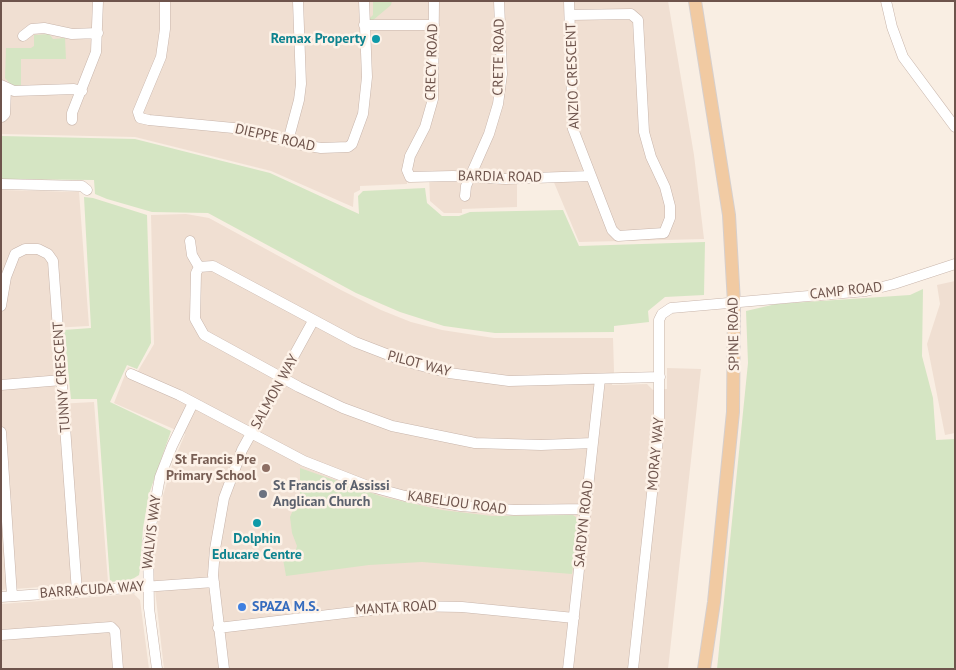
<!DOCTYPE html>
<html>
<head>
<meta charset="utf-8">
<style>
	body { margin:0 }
	#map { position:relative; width:956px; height:670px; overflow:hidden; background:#f9eee3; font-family:"PT Sans",sans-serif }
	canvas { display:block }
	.frame { position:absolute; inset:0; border:2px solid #6e544c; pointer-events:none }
</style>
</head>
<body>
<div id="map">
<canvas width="956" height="670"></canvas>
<div class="frame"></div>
</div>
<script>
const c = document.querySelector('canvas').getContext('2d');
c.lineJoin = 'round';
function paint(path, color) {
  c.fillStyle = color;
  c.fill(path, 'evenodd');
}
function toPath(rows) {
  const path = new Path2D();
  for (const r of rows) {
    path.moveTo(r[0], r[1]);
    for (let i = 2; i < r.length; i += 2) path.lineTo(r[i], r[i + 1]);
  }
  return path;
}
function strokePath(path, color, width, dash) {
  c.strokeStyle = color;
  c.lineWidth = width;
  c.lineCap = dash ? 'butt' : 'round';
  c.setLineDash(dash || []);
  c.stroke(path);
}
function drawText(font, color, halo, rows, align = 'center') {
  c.font = font + ' "PT Sans",sans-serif';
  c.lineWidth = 5;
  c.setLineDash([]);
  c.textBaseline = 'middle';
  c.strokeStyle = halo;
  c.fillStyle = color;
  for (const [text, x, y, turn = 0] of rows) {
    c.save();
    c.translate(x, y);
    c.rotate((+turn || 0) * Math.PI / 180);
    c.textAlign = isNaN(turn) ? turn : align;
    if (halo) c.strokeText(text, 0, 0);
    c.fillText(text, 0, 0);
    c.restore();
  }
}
paint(toPath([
	[1,1,668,1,694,155,704,239,579,242,550,173,517,174,517,207,462,209,462,213,444,213,430,201,429,173,406,172,407,184,360,186,360,190,354,193,353,207,271,171,135,137,1,134],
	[1,190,79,192,89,326,51,328,57,404,94,402,108,582,1,590],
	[186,214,209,218,341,290,381,310,411,322,442,330,494,338,613,338,614,371,612,385,647,384,653,390,667,389,667,368,701,369,668,669,164,669,153,572,156,532,162,499,172,465,185,434,114,403,128,367,138,371,154,344,151,215],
	[955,281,955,433,945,435,927,344,940,304,937,285],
	[134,594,140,600,149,669,1,669,1,604]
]), '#f0dfd2');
paint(toPath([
	[373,1,392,1,391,5,372,21,368,20,373,15],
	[49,34,53,39,65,38,66,59,21,59,21,88,13,87,5,78,6,48,31,48,34,46,34,35],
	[1,136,135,139,270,173,359,214,358,196,363,191,425,188,427,203,442,216,459,216,470,212,563,210,579,246,705,242,704,295,665,297,648,311,649,322,614,326,614,332,495,333,444,326,400,312,356,293,208,213,152,212,107,199,95,194,94,180,1,179],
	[84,197,93,198,147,215,151,343,137,369,127,365,110,402,171,431,149,494,143,528,140,569,139,575,131,580,110,582,97,399,71,399,64,330,91,328],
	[923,289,922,356,933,398,936,440,955,439,955,669,717,669,748,363,746,311,776,304,910,295],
	[300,468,383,497,442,510,492,516,573,515,577,518,578,526,572,574,422,562,369,565,286,576,283,559,295,553,297,546,292,533,290,517,300,494]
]), '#d5e5c3');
const minor = toPath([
	[165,1,165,29,161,57,138,112,140,118,149,120,244,129,297,144,321,148,348,147,352,144,363,114,367,77,364,1],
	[434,1,433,99,425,127,410,156,407,170,410,177,453,176,505,179,591,176],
	[569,1,573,129,612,230,618,236,664,233,670,218,670,206,665,187,651,157,644,132,638,20,631,14,570,15],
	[886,1,892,27,903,57,955,127],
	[364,25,434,25],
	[23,36,32,29,44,28,72,34,98,33],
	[1,85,14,91,74,89,82,91],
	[2,117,5,114,6,88],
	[72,120,72,113,96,52,98,1],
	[288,141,299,100,301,84,298,1],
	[1,184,82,186,87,190],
	[465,196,466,186,489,134,498,104,502,74,499,1],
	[190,241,192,255,199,267],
	[1,306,6,277,15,254,25,249,38,249,48,254,53,261,77,592],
	[131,374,179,395,304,461,368,486,405,496,461,506,514,510,586,509],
	[1,385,62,380],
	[1,432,12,596],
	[593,443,541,445,475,443,392,426,343,408,299,387,204,335,195,319,196,273,199,267,213,266,355,342,407,362,449,373,509,381,660,377],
	[1,597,214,582],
	[218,628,405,606,462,607,574,618],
	[1,635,111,627,115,631,118,669],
	[157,669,149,608,148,542,160,477,172,446,193,403],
	[224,669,213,575,215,549,224,498,242,450,313,321],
	[568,669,600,379],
	[633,669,659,429,659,320,662,314,671,308,866,291,894,284,955,264]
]);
const major = toPath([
	[695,1,729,215,734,303,733,412,714,602,704,669]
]);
strokePath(minor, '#c8b5ab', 11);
strokePath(major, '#d6cfcd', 14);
strokePath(minor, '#fff', 10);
strokePath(major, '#f1caa2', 12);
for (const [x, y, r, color] of [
	[376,39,5,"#0f9aa8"],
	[266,468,5,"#8d6e63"],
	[263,494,5,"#6b7280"],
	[257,523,5,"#0f9aa8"],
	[242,607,5,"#3f7fe0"]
]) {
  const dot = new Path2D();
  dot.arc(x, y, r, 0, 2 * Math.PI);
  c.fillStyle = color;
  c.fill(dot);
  strokePath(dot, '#fdf2e8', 2);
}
drawText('bold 14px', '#0d838f', '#fdf2e8', [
	["Remax Property",366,39],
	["Dolphin",257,539,"center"],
	["Educare Centre",257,555,"center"]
], 'right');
drawText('14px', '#6e544c', '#fdf2e8', [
	["CRETE ROAD",499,57,-89],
	["CRECY ROAD",432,62,-88],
	["ANZIO CRESCENT",573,76,-92],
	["DIEPPE ROAD",275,138,13],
	["BARDIA ROAD",500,177,1],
	["CAMP ROAD",846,291,-6],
	["SPINE ROAD",734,334,-91],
	["PILOT WAY",419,364,15],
	["TUNNY CRESCENT",62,377,-94],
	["SALMON WAY",275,392,-61],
	["MORAY WAY",656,454,-85],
	["KABELJOU ROAD",457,503,8],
	["SARDYN ROAD",584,524,-84],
	["WALVIS WAY",152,532,-83],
	["BARRACUDA WAY",92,590,-4],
	["MANTA ROAD",396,608,-3]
]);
drawText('bold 14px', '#785e54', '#fdf2e8', [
	["St Francis Pre",256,460],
	["Primary School",256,476]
], 'right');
drawText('bold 14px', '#5b616d', '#fdf2e8', [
	["St Francis of Assissi",273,486],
	["Anglican Church",273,502]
], 'left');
drawText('bold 14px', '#366cbe', '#fdf2e8', [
	["SPAZA M.S.",252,607]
], 'left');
</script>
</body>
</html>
